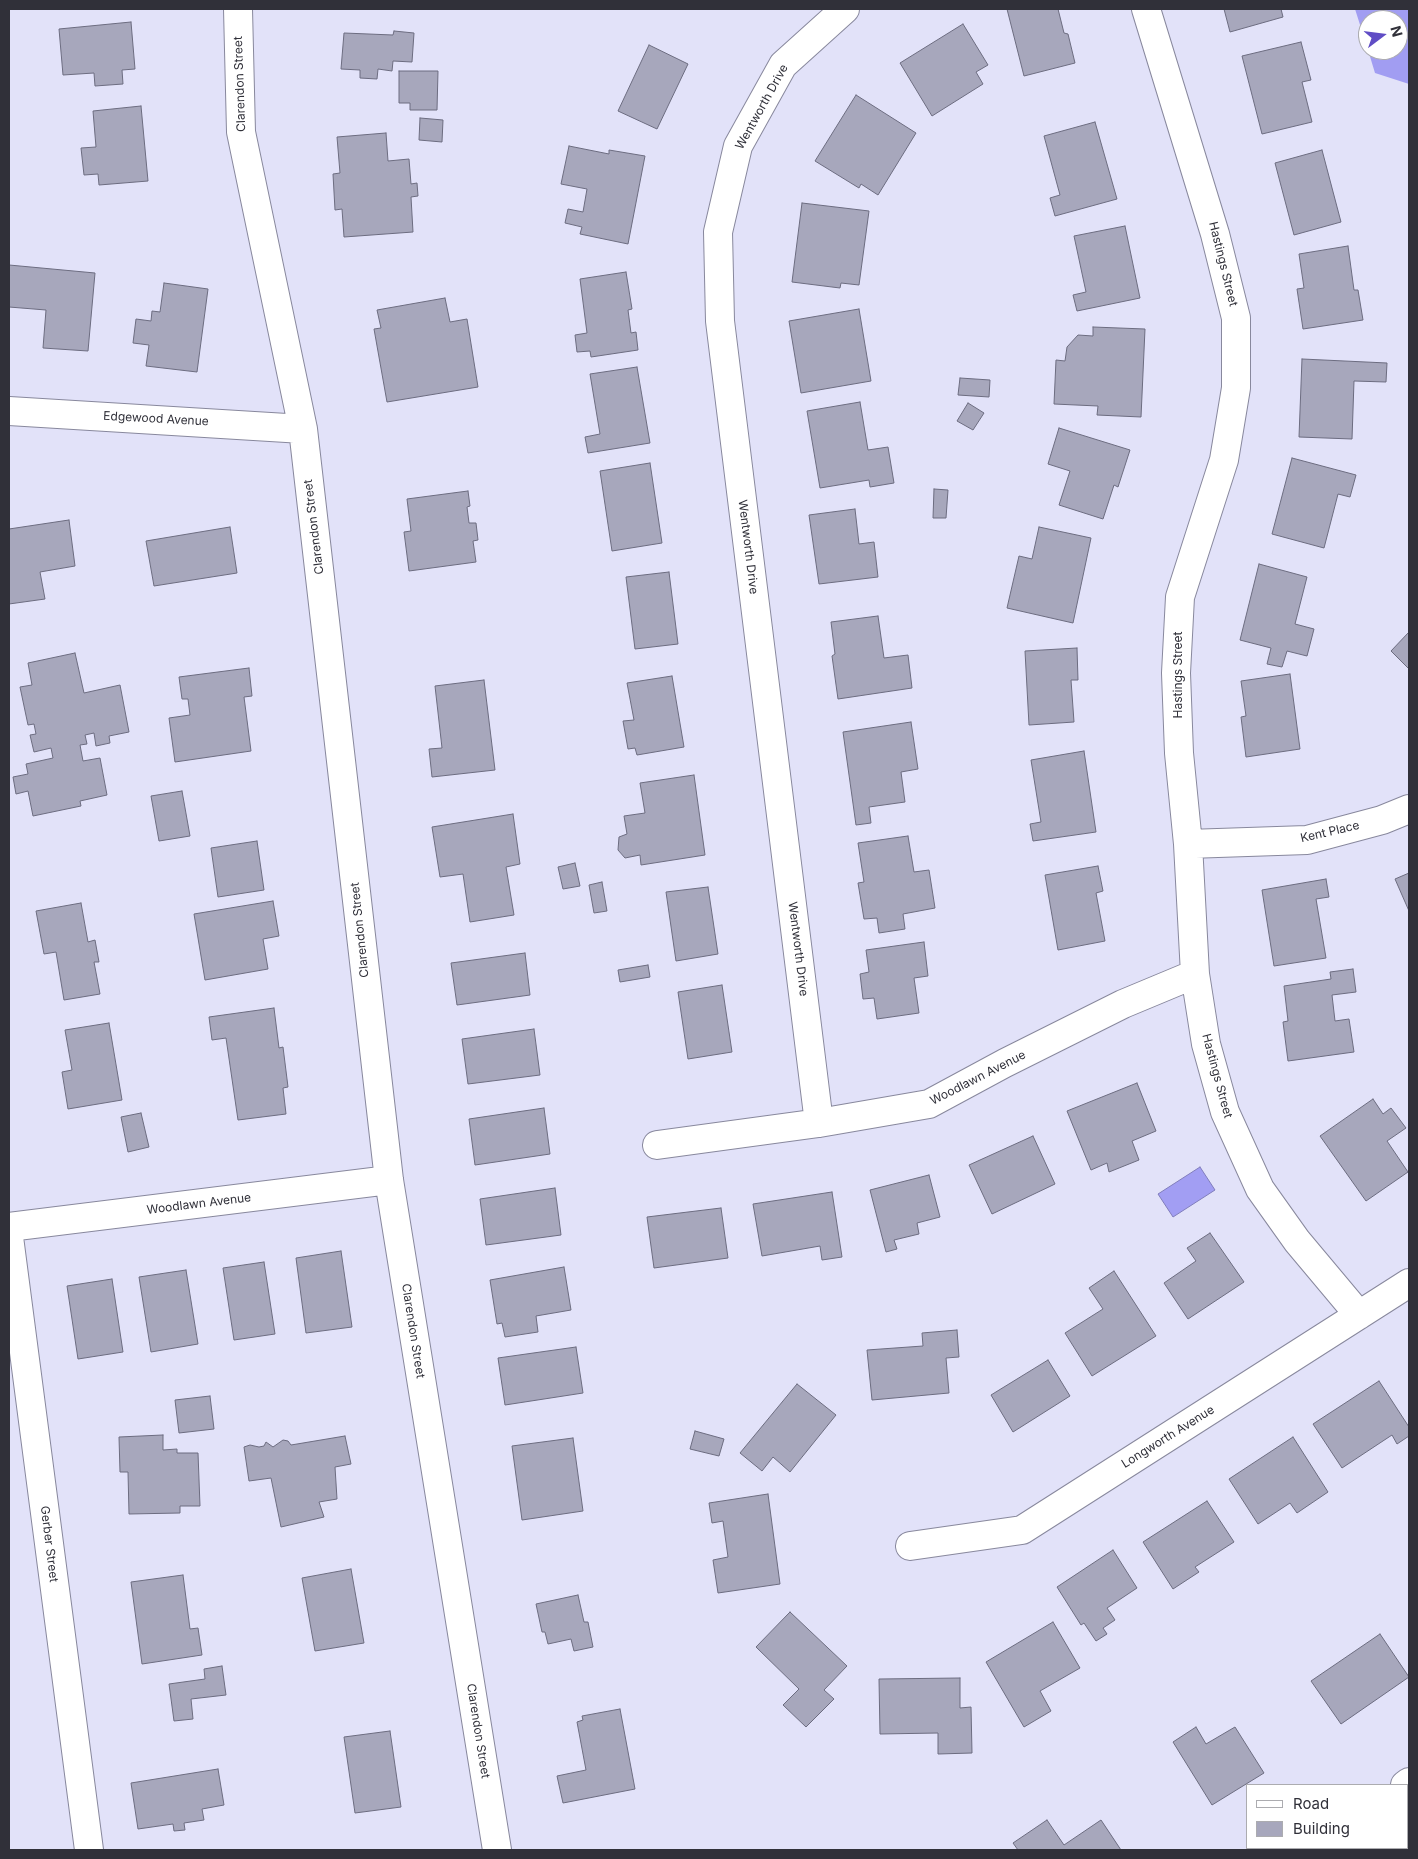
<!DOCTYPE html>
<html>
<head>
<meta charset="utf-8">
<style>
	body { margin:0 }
	#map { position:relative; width:1418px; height:1859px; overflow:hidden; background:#e2e2f9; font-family:Inter,sans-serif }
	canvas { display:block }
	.frame { position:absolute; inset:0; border:10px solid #303039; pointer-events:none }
	.legend { position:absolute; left:1246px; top:1784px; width:162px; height:65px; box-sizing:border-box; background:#fff; border:1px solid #acacb0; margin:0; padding:6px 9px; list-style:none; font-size:15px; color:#303039 }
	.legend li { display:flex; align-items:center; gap:10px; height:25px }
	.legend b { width:25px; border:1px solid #acacb0 }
	.north { position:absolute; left:1358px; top:10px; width:50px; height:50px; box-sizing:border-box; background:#fff; border:1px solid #acacb0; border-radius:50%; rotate:75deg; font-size:14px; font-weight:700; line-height:20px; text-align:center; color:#303039 }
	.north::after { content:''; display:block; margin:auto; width:18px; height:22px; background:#604dc5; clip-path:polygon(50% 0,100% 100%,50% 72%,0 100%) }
</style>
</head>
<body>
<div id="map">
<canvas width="1418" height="1859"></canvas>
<div class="frame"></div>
<ul class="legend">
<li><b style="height:6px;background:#fff"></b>Road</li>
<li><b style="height:14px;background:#a7a7bc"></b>Building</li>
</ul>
<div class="north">N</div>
</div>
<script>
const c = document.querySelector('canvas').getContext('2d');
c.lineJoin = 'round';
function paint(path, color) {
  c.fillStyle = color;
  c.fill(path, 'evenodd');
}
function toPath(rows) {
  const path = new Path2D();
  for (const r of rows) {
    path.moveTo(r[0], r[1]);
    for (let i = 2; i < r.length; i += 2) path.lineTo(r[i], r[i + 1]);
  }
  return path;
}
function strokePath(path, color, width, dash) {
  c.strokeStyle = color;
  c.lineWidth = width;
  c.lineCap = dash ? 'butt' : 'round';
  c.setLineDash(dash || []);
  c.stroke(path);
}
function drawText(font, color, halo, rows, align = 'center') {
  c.font = font + ' Inter,sans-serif';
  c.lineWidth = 4;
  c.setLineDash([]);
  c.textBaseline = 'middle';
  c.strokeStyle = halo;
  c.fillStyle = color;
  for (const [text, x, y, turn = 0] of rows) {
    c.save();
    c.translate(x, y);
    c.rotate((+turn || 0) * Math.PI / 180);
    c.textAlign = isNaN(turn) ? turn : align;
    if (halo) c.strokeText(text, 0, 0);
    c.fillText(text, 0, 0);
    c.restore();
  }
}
paint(toPath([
	[1355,9,1409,9,1409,84,1375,73,1368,50,1398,50,1398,20,1368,20,1368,50]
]), '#a19df2');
const water = toPath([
	[1200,1167,1215,1190,1173,1217,1158,1194,1200,1167]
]);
paint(water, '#a29ef3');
strokePath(water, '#807dbb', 1);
const building = toPath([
	[1007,9,1058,9,1064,33,1068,34,1075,63,1024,76,1007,9],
	[1224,9,1281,9,1283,17,1230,32,1224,9],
	[131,22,135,69,122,70,123,84,95,86,94,73,63,75,59,29,131,22],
	[963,24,988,65,976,72,983,84,932,116,900,63,963,24],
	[394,31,414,33,412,62,393,61,392,71,378,69,377,79,360,78,360,70,341,69,344,33,393,35,394,31],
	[1301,42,1311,80,1302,82,1312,122,1262,134,1242,56,1301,42],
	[649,45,688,64,657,129,618,111,649,45],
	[399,71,438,71,437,110,410,110,410,103,399,103,399,71],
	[856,95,916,133,878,195,861,184,859,188,815,161,856,95],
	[141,106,148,181,99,185,98,174,84,175,81,148,96,147,93,111,141,106],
	[420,118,443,120,442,142,419,140,420,118],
	[1095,122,1117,199,1055,216,1050,198,1060,195,1044,136,1095,122],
	[386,133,388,161,409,159,411,184,417,183,418,196,411,197,413,232,344,237,342,209,335,210,333,174,340,173,337,137,386,133],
	[569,146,609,154,609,150,645,156,628,244,580,234,582,227,565,223,568,209,583,212,587,189,561,184,569,146],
	[1322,150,1341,222,1294,235,1275,163,1322,150],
	[802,203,869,211,859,285,841,283,840,288,792,282,802,203],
	[1125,226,1140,298,1077,311,1073,295,1086,292,1074,236,1125,226],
	[1348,246,1354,290,1358,290,1363,320,1303,329,1297,289,1304,288,1299,254,1348,246],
	[9,265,95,273,88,351,43,348,46,310,9,307,9,265],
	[626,272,632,309,628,310,631,333,636,332,638,350,591,357,590,351,577,352,575,335,587,333,580,279,626,272],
	[164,283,208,289,197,372,146,366,149,345,133,343,136,319,151,321,152,311,160,312,164,283],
	[445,298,450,322,467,319,478,387,387,402,374,329,381,328,377,310,445,298],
	[859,309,871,381,801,393,789,321,859,309],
	[1093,327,1145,329,1141,417,1097,415,1098,406,1054,404,1056,360,1065,361,1067,347,1078,335,1093,336,1093,327],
	[1302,359,1387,363,1386,382,1354,381,1352,439,1299,437,1302,359],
	[637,367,650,443,588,453,585,437,600,434,590,374,637,367],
	[960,378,990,380,989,397,958,395,960,378],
	[860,402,868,450,888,447,894,483,870,487,869,480,820,488,807,411,860,402],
	[968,403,984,413,973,430,957,421,968,403],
	[1059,428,1130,450,1118,487,1114,485,1103,519,1059,505,1070,471,1048,464,1059,428],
	[1292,458,1356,475,1350,497,1338,494,1324,548,1272,534,1292,458],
	[650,463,662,543,612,551,600,471,650,463],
	[934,489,948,490,946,518,933,518,934,489],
	[468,491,470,506,467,507,469,523,476,523,478,540,473,541,476,562,409,571,404,532,411,531,407,499,468,491],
	[855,509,859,544,874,542,878,577,819,584,809,515,855,509],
	[69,520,75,566,40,572,45,599,9,604,9,529,69,520],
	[230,527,237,573,154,586,146,541,230,527],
	[1039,527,1091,538,1073,623,1007,608,1019,556,1032,559,1039,527],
	[1259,564,1307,577,1295,624,1314,629,1307,656,1287,651,1282,667,1267,664,1271,648,1240,640,1259,564],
	[669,572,678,644,635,649,626,577,669,572],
	[878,616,884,658,908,655,912,688,838,699,832,656,835,654,831,622,878,616],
	[1409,632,1409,669,1391,651,1409,632],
	[1077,648,1078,680,1071,680,1074,722,1029,725,1025,651,1077,648],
	[75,653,84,693,120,685,129,732,109,736,110,743,96,746,94,733,85,735,87,744,80,745,83,761,100,758,107,795,80,801,81,806,33,816,28,791,16,794,13,777,28,774,26,764,53,758,51,748,34,752,30,735,36,734,34,724,28,725,20,687,32,685,28,663,75,653],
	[249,668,252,696,244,697,251,751,175,762,169,718,190,715,188,699,182,699,179,677,249,668],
	[1290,674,1300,749,1246,757,1241,717,1246,716,1241,681,1290,674],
	[672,676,684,747,637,755,635,748,628,749,623,721,634,720,627,683,672,676],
	[484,680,495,770,432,777,429,749,442,748,435,686,484,680],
	[911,722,918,769,901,772,905,802,869,807,871,823,856,825,843,732,911,722],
	[1084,751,1096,832,1033,841,1030,824,1041,822,1031,760,1084,751],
	[694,775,705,855,641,865,640,855,625,858,618,850,619,837,627,834,624,816,645,813,640,783,694,775],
	[182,791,190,836,159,841,151,796,182,791],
	[513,814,520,864,506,867,514,915,470,922,463,874,440,877,432,827,513,814],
	[908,836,914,872,929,870,935,908,903,914,905,929,879,933,877,918,864,919,858,883,864,882,858,843,908,836],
	[257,841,264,890,218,897,211,848,257,841],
	[575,863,580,886,563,889,558,867,575,863],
	[1098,866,1103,891,1096,893,1105,941,1058,950,1045,875,1098,866],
	[1409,873,1409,911,1395,879,1409,873],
	[1326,879,1329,897,1316,899,1326,958,1274,966,1262,890,1326,879],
	[602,882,607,911,594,913,589,885,602,882],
	[708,887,718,954,676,961,666,892,708,887],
	[273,901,279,936,263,939,268,969,205,980,194,914,273,901],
	[81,903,88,942,95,940,99,962,94,962,100,994,64,1000,56,952,44,954,36,911,81,903],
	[924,942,928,976,914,978,919,1013,877,1019,874,998,863,999,860,974,869,972,866,950,924,942],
	[525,953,530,995,457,1005,451,963,525,953],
	[648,965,650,977,620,982,618,970,648,965],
	[1353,969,1356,992,1332,995,1335,1021,1349,1019,1354,1052,1288,1061,1283,1022,1288,1021,1284,986,1331,979,1330,972,1353,969],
	[722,985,732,1052,688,1059,678,992,722,985],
	[274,1008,279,1048,283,1047,288,1087,283,1088,286,1114,238,1120,226,1038,212,1040,209,1017,274,1008],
	[109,1023,122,1100,68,1109,62,1072,72,1070,65,1030,109,1023],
	[534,1029,540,1075,468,1084,462,1039,534,1029],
	[1137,1083,1156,1131,1132,1141,1139,1160,1109,1172,1107,1163,1091,1170,1067,1111,1137,1083],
	[1373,1099,1383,1114,1391,1108,1406,1128,1387,1141,1408,1172,1366,1201,1320,1136,1373,1099],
	[544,1108,550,1154,475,1165,469,1119,544,1108],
	[141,1113,149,1147,128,1152,121,1117,141,1113],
	[1033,1136,1055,1184,992,1214,969,1165,1033,1136],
	[929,1175,940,1217,917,1223,919,1234,894,1240,897,1249,886,1252,870,1190,929,1175],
	[555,1188,561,1235,486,1245,480,1199,555,1188],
	[832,1192,842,1257,822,1260,820,1246,762,1256,753,1204,832,1192],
	[721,1208,728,1258,654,1268,647,1217,721,1208],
	[1210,1233,1244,1282,1188,1319,1164,1283,1196,1261,1187,1248,1210,1233],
	[341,1251,352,1327,306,1333,296,1258,341,1251],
	[264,1262,275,1334,234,1340,223,1268,264,1262],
	[564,1267,571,1310,536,1316,538,1332,505,1337,502,1323,497,1324,490,1280,564,1267],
	[186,1270,198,1344,151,1352,139,1277,186,1270],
	[1114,1271,1156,1336,1092,1376,1065,1333,1103,1309,1089,1288,1114,1271],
	[112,1279,123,1352,78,1359,67,1286,112,1279],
	[957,1330,959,1357,946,1358,949,1393,872,1400,867,1350,923,1346,922,1333,957,1330],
	[576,1347,583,1393,505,1405,498,1358,576,1347],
	[1048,1360,1070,1396,1013,1432,991,1395,1048,1360],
	[1379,1381,1409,1427,1409,1436,1397,1444,1392,1435,1342,1468,1313,1424,1379,1381],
	[797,1384,836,1415,790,1472,773,1457,762,1471,740,1453,797,1384],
	[210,1396,214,1429,179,1433,175,1400,210,1396],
	[695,1431,724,1439,719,1456,690,1449,695,1431],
	[163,1435,163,1450,177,1449,177,1453,198,1453,200,1506,180,1506,180,1513,129,1514,128,1472,120,1472,119,1437,163,1435],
	[345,1436,351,1464,335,1467,337,1499,319,1502,324,1517,281,1527,271,1478,249,1481,244,1447,250,1445,259,1447,264,1446,266,1442,273,1447,283,1440,288,1441,291,1445,345,1436],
	[1293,1437,1328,1492,1297,1513,1290,1503,1258,1524,1229,1479,1293,1437],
	[573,1438,583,1511,522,1520,512,1446,573,1438],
	[768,1494,780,1584,718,1593,713,1560,728,1557,723,1521,712,1523,709,1503,768,1494],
	[1207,1501,1234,1542,1195,1567,1199,1572,1173,1589,1143,1542,1207,1501],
	[1113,1550,1137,1588,1107,1608,1115,1620,1103,1628,1107,1634,1096,1641,1084,1623,1081,1625,1057,1587,1113,1550],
	[351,1569,364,1643,315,1651,302,1578,351,1569],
	[183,1575,190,1629,198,1628,202,1655,142,1664,131,1582,183,1575],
	[578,1595,584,1622,588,1622,593,1647,574,1651,571,1639,548,1644,545,1632,542,1632,536,1604,578,1595],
	[790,1612,847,1666,824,1690,834,1699,806,1727,783,1705,799,1689,756,1647,790,1612],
	[1053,1622,1080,1668,1040,1691,1051,1711,1024,1727,986,1662,1053,1622],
	[1380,1634,1409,1677,1341,1724,1311,1681,1380,1634],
	[222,1666,226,1695,191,1699,193,1719,174,1721,169,1684,205,1679,204,1669,222,1666],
	[960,1678,960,1708,971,1707,972,1753,938,1754,938,1733,880,1734,879,1679,960,1678],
	[620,1709,635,1789,563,1803,557,1776,586,1770,577,1722,583,1720,582,1716,620,1709],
	[1196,1727,1206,1744,1235,1727,1264,1773,1212,1805,1173,1742,1196,1727],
	[390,1731,401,1807,355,1813,344,1737,390,1731],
	[218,1769,224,1805,202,1809,204,1820,184,1823,185,1830,174,1831,173,1824,138,1829,131,1783,218,1769],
	[1047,1820,1064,1845,1101,1820,1121,1850,1018,1850,1013,1843,1047,1820]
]);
paint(building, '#a7a7bc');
strokePath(building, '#6c6c80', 1);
const street = toPath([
	[238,9,241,132,303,429,389,1180,497,1850],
	[1146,9,1215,234,1236,318,1236,388,1224,460,1180,597,1176,673,1179,753,1188,844,1195,974,1206,1044,1225,1112,1260,1189,1297,1241,1359,1315],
	[9,411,303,429],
	[1188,844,1307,840,1382,820,1409,809],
	[819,1123,720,321,718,232,738,146,783,65,845,9],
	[657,1145,819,1123,929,1104,1005,1063,1123,1004,1195,974],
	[9,1227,389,1180],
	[9,1237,89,1850],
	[910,1546,1022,1530,1409,1283],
	[1405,1785,1409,1782],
	[1309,1850,1313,1848]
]);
strokePath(street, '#88889d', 30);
strokePath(street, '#fff', 28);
drawText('12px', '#303039', '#fff', [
	["Clarendon Street",240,84,-92],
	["Wentworth Drive",762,107,-61],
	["Hastings Street",1223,264,76],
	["Edgewood Avenue",156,419,3],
	["Clarendon Street",314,527,-97],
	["Wentworth Drive",748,547,83],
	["Hastings Street",1178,675,-90],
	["Kent Place",1330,832,-13],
	["Clarendon Street",360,930,-96],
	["Wentworth Drive",798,949,83],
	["Hastings Street",1217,1076,75],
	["Woodlawn Avenue",978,1078,-27],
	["Woodlawn Avenue",199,1204,-7],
	["Clarendon Street",413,1331,81],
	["Longworth Avenue",1168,1437,-32],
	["Gerber Street",49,1544,83],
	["Clarendon Street",478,1731,81]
]);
</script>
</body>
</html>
